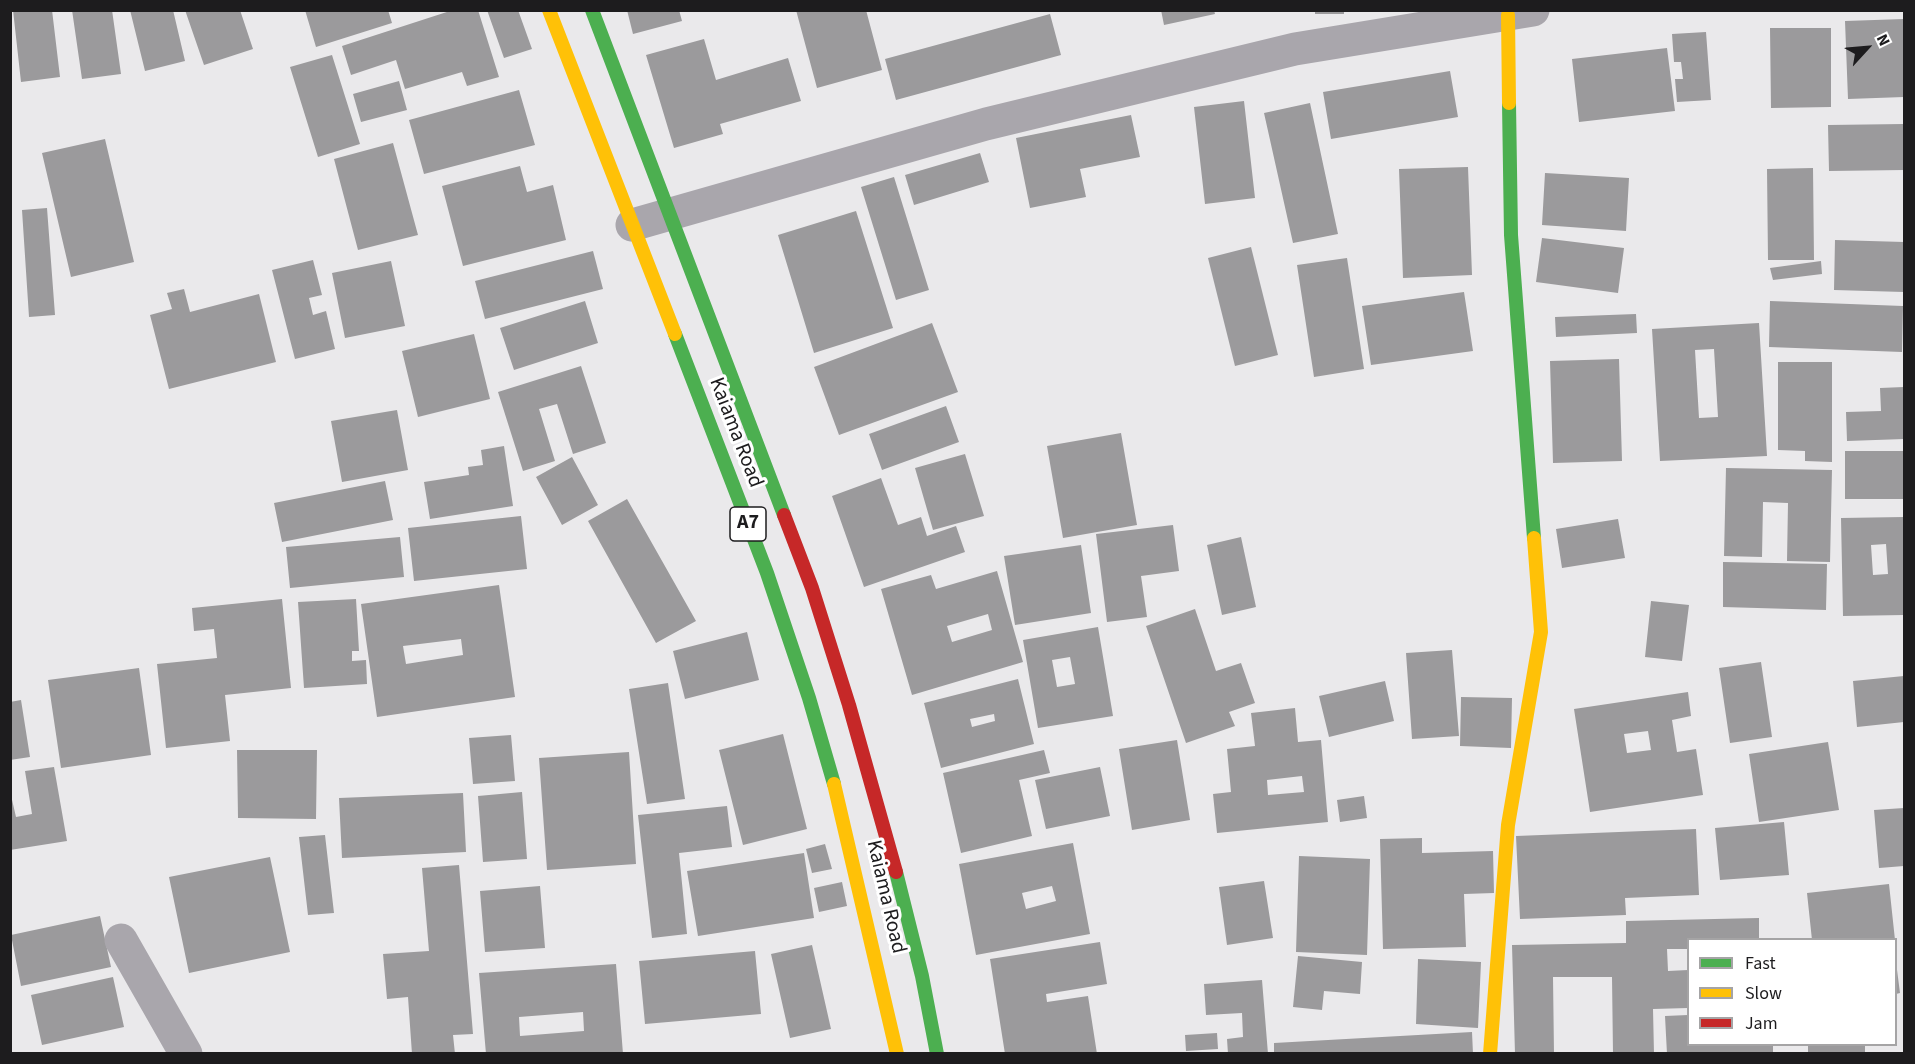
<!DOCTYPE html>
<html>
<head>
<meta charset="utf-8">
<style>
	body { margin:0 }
	#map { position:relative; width:1915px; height:1064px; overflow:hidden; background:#eae9eb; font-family:"Source Sans 3",sans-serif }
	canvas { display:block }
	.frame { position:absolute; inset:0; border:12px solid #1d1c1e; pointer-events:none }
	.legend { position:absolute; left:1687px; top:938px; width:210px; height:108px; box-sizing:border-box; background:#fff; border:2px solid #a5a4a5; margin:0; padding:8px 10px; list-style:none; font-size:18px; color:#1d1c1e }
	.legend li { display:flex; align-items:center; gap:12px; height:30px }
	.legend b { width:30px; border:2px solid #a5a4a5 }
	.north { position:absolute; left:1837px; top:18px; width:60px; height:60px; -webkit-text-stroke:4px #fff; paint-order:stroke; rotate:64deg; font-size:16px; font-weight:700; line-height:24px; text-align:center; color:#1d1c1e }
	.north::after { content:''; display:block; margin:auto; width:21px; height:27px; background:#1d1c1e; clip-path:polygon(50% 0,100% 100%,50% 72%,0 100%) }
</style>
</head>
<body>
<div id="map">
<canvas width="1915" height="1064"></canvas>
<div class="frame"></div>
<ul class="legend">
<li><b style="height:8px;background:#4caf50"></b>Fast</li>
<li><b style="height:8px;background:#ffc107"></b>Slow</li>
<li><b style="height:8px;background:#c62828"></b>Jam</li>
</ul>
<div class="north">N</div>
</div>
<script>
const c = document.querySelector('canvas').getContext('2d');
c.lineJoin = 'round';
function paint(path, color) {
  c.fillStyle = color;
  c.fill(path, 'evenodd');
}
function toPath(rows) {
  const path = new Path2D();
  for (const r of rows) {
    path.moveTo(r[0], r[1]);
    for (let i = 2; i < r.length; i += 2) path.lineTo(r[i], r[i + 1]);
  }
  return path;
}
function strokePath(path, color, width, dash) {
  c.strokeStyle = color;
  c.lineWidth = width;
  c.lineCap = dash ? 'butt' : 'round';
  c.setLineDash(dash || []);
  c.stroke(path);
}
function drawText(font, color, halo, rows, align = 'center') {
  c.font = font + ' "Source Sans 3",sans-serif';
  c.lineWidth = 6;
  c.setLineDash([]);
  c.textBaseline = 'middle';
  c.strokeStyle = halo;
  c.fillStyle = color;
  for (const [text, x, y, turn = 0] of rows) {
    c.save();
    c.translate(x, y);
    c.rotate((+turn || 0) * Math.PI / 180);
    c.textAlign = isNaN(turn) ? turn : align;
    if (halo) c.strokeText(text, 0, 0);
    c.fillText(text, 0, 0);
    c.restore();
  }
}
paint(toPath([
	[13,10,52,10,60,77,21,82],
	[72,10,112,10,121,74,82,79],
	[130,10,173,10,185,61,145,71],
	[185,10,240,10,253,49,204,65],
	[305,10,388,10,392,23,316,47],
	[453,10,478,10,499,77,467,86,462,72,405,89,396,60,351,75,342,46],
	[487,10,518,10,532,49,504,58],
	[627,10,679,10,682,21,633,34],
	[796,10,866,10,882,70,817,88],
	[1161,10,1214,10,1215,14,1164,25],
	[1315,10,1344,10,1344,14,1315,14],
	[1050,14,1061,55,896,100,885,59],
	[1904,19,1904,97,1848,99,1845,21],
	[1770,28,1831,28,1831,107,1771,108],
	[1706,32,1711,100,1677,102,1675,79,1683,79,1681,62,1674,62,1672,34],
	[704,39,716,80,788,58,801,101,720,124,723,134,674,148,646,55],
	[1667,48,1675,111,1579,122,1572,59],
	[332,55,360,144,318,157,290,67],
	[1450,71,1458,117,1331,139,1323,92],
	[399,81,407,110,361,122,353,94],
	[519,90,535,145,424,174,409,120],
	[1244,101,1255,198,1205,204,1194,107],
	[1310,103,1338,234,1293,243,1264,113],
	[1131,115,1140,157,1080,169,1086,197,1030,208,1016,138],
	[1904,124,1904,170,1829,171,1828,125],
	[105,139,134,262,71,277,42,153],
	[393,143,418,235,358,250,334,159],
	[980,153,989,182,914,205,905,175],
	[520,166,527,192,553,185,566,240,463,266,442,186],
	[1468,167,1472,275,1403,278,1399,169],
	[1813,168,1814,260,1768,260,1767,169],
	[1545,173,1629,178,1626,231,1542,225],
	[894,177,929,290,896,300,861,187],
	[47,208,55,315,29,317,22,210],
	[856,211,893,328,814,353,778,235],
	[1542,238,1624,248,1618,293,1536,282],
	[1835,240,1904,242,1904,292,1834,290],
	[1251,247,1278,355,1235,366,1208,258],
	[593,251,603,289,485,319,475,281],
	[1347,258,1364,369,1314,377,1297,265],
	[313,260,322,295,309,298,313,315,326,311,335,349,295,359,272,270],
	[391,261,405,326,345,338,332,273],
	[1821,261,1822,274,1773,280,1770,268],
	[184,289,190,312,259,294,276,362,169,389,150,315,172,309,167,293],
	[1464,292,1473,351,1371,365,1362,306],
	[585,301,598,343,514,370,500,328],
	[1770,301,1903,306,1902,352,1769,347],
	[1636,314,1637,333,1556,337,1555,317],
	[932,323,958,392,839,435,814,367],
	[1759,323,1767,456,1660,461,1652,329],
	[1714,349,1718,417,1699,418,1695,350],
	[474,334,490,399,418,417,402,351],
	[1619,359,1622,461,1553,463,1550,361],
	[1778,362,1832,362,1832,462,1805,461,1805,451,1778,450],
	[581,366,606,443,573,454,557,404,539,409,555,461,523,471,498,392],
	[1904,387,1904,439,1847,441,1846,412,1881,411,1880,388],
	[946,406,959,442,882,470,869,434],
	[397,410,408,470,342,482,331,421],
	[1121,433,1137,525,1063,538,1047,446],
	[504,446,513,506,430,519,424,482,469,475,468,467,483,465,481,450],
	[1845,451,1904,451,1904,499,1845,499],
	[965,454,984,516,933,530,915,468],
	[572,457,598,505,562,525,536,477],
	[1726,468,1832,470,1830,562,1787,561,1788,503,1763,502,1762,557,1724,556],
	[881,478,898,525,921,517,927,536,956,526,965,552,864,587,832,496],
	[385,481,393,520,282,542,274,503],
	[627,499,696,621,656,643,588,521],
	[521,516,527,569,414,581,408,528],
	[1904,517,1904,615,1843,616,1841,518],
	[1886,544,1888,574,1873,575,1871,545],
	[1618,519,1625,558,1562,568,1556,529],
	[1173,525,1179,571,1141,576,1147,617,1107,622,1096,534],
	[400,537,404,577,290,588,286,547],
	[1241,537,1256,607,1222,615,1207,545],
	[1081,545,1091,613,1015,625,1004,556],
	[1723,562,1827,564,1826,610,1723,607],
	[997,571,1023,662,912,695,881,589,931,575,936,589],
	[988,614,992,630,952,642,947,626],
	[499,585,515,697,377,717,361,604],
	[461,639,463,655,406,664,403,646],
	[282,599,291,688,225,695,230,741,166,748,157,664,217,658,214,629,194,631,192,608],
	[356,599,359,651,352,651,352,661,366,660,367,684,304,688,298,602],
	[1651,601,1689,605,1682,661,1645,657],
	[1195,609,1216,671,1241,663,1255,703,1229,712,1235,726,1186,743,1146,626],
	[1098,627,1113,716,1038,728,1023,640],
	[1070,657,1075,684,1057,687,1052,660],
	[747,632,759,680,685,699,673,651],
	[1452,650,1459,736,1412,739,1406,653],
	[1761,662,1772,737,1730,743,1719,668],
	[139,668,151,755,61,768,48,680],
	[1904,676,1904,722,1857,727,1853,681],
	[1018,679,1034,744,941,768,924,703],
	[994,714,995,721,972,727,970,719],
	[1385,681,1394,721,1329,737,1319,696],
	[668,683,685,799,647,804,629,689],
	[1688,692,1691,716,1672,720,1677,752,1696,749,1703,795,1590,812,1574,709],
	[1648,731,1651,750,1627,753,1624,734],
	[1461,697,1512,698,1511,748,1460,746],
	[21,700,30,757,10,760,10,702],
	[1295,708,1298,742,1321,740,1328,822,1217,833,1213,794,1231,792,1227,749,1255,746,1251,713],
	[1302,776,1304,792,1268,795,1267,780],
	[783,734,807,829,743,845,719,750],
	[511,735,515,781,473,784,469,738],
	[1177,740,1190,820,1132,830,1119,749],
	[1828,742,1839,810,1759,822,1749,754],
	[237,750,317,750,316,819,238,818],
	[1044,750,1050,773,1019,780,1032,836,961,853,943,773],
	[629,752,636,864,547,870,539,758],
	[54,767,67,841,10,850,10,791,16,817,32,814,25,771],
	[1100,767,1110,816,1046,829,1035,780],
	[522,792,527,859,483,862,478,796],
	[463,793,466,852,342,858,339,798],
	[1364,796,1367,818,1340,822,1337,800],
	[727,806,732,847,679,853,687,934,652,938,638,815],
	[1904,808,1904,866,1879,868,1874,810],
	[1784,822,1789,875,1720,880,1715,828],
	[1696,829,1699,895,1625,898,1626,915,1520,919,1516,836],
	[325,835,334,913,308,915,299,837],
	[1422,838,1422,853,1493,851,1494,893,1464,894,1466,947,1383,949,1380,839],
	[1073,843,1090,934,976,955,959,864],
	[1052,886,1056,901,1026,909,1022,893],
	[825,844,832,869,812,873,806,849],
	[804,853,814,918,698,936,687,871],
	[1299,856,1370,859,1367,955,1296,952],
	[270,857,290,952,189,973,169,877],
	[459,865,473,1034,453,1035,455,1054,412,1054,408,997,387,999,383,954,429,951,422,868],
	[1264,881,1273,938,1227,945,1219,887],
	[842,882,847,906,819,912,814,888],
	[1889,884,1895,940,1812,940,1807,893],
	[540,886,545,948,485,952,480,891],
	[100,916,111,967,21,986,11,935],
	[1759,918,1759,940,1688,940,1688,949,1667,949,1668,971,1688,970,1688,1008,1653,1009,1654,1054,1613,1054,1612,977,1553,977,1554,1054,1515,1054,1512,945,1626,943,1626,921],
	[1100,942,1107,984,1046,994,1047,1002,1088,996,1097,1054,1005,1054,990,959],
	[812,945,831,1029,790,1038,771,954],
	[755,951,761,1014,645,1024,639,961],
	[1298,956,1362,962,1360,994,1324,991,1322,1010,1293,1007],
	[1418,959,1481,962,1478,1028,1416,1024],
	[1896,962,1900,993,1896,994],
	[616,964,623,1054,486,1054,479,973],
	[583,1012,584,1031,520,1036,519,1017],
	[113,977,124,1027,42,1045,31,995],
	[1262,980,1268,1054,1228,1054,1227,1039,1243,1037,1242,1013,1206,1015,1204,984],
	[1688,1015,1688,1044,1773,1044,1773,1054,1667,1054,1665,1016],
	[1472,1032,1473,1054,1274,1054,1274,1043],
	[1217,1033,1218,1049,1186,1051,1185,1035],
	[1808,1044,1865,1044,1865,1054,1808,1054]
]), '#9b9a9c');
strokePath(toPath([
	[632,225,986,124,1295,49,1533,10],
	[121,940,186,1054]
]), '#a9a6ac', 33);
strokePath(toPath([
	[592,10,784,515],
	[1509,103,1511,235,1534,538],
	[675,334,767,573,809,698,834,784],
	[896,872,922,976,937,1054]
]), '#4caf50', 14);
strokePath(toPath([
	[549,10,675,334],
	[1508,15,1509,103],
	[834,784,897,1054],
	[1490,1054,1508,825,1541,632,1534,538]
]), '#ffc107', 14);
strokePath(toPath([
	[784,515,812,588,849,705,896,872]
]), '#c62828', 14);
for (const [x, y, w] of [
	[748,524,36]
]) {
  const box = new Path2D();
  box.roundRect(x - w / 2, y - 17, w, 34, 4.5);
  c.fillStyle = '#fff';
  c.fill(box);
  strokePath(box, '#1d1c1e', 1.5);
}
drawText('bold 20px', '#1d1c1e', null, [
	["A7",748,524]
]);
drawText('21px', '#1d1c1e', '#fff', [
	["Kaiama Road",735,433,69],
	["Kaiama Road",885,897,77]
]);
</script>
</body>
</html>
